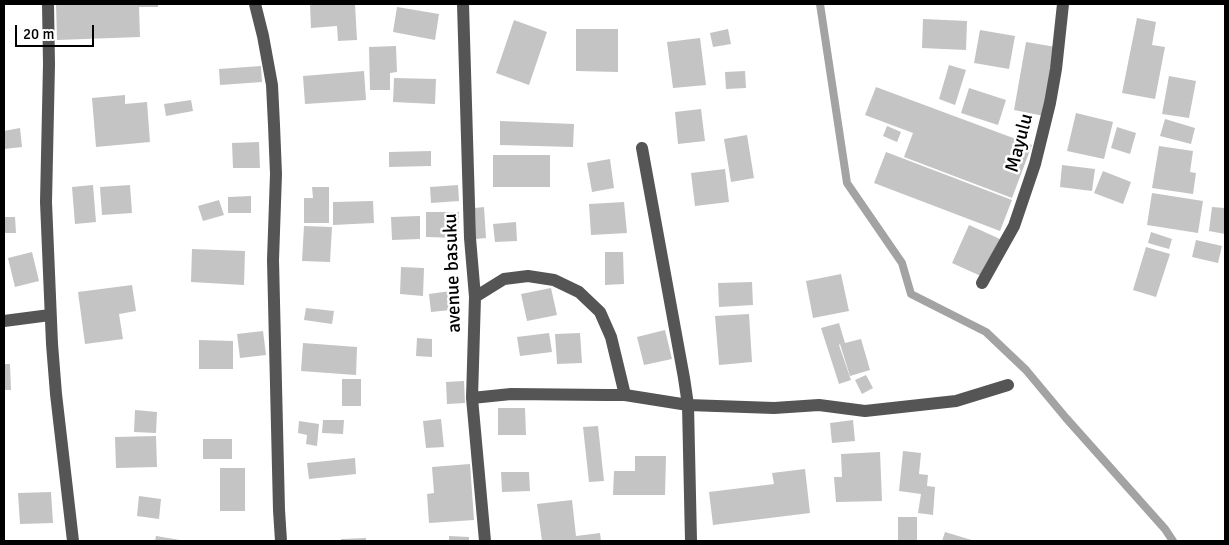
<!DOCTYPE html>
<html>
<head>
<meta charset="utf-8">
<style>
	body { margin:0 }
	#map { position:relative; width:1229px; height:545px; overflow:hidden; background:#fff; font-family:Signika,sans-serif }
	canvas { display:block }
	.frame { position:absolute; inset:0; border:5px solid #000; pointer-events:none }
	.scale { position:absolute; left:15px; top:25px; width:79px; height:22px; box-sizing:border-box; border:2px solid #000; border-top:0; padding-left:6px; font-size:15px; line-height:18px; white-space:nowrap; color:#000; -webkit-text-stroke:4px #fff; paint-order:stroke }
</style>
</head>
<body>
<div id="map">
<canvas width="1229" height="545"></canvas>
<div class="frame"></div>
<div class="scale">20 m</div>
</div>
<script>
const c = document.querySelector('canvas').getContext('2d');
c.lineJoin = 'round';
function toPath(rows) {
  const path = new Path2D();
  for (const r of rows) {
    path.moveTo(r[0], r[1]);
    for (let i = 2; i < r.length; i += 2) path.lineTo(r[i], r[i + 1]);
  }
  return path;
}
function strokePath(path, color, width, dash) {
  c.strokeStyle = color;
  c.lineWidth = width;
  c.lineCap = dash ? 'butt' : 'round';
  c.setLineDash(dash || []);
  c.stroke(path);
}
function paint(path, color) {
  c.fillStyle = color;
  c.fill(path, 'evenodd');
}
function drawText(font, color, halo, rows, align = 'center') {
  c.font = font + ' Signika,sans-serif';
  c.lineWidth = 5;
  c.setLineDash([]);
  c.textBaseline = 'middle';
  c.strokeStyle = halo;
  c.fillStyle = color;
  for (const [text, x, y, turn = 0] of rows) {
    c.save();
    c.translate(x, y);
    c.rotate((+turn || 0) * Math.PI / 180);
    c.textAlign = isNaN(turn) ? turn : align;
    if (halo) c.strokeText(text, 0, 0);
    c.fillText(text, 0, 0);
    c.restore();
  }
}
strokePath(toPath([
	[820,4,847,183,902,263,911,294,986,332,1026,370,1066,418,1165,529,1173,541]
]), '#a3a3a3', 8);
paint(toPath([
	[56,4,158,4,158,7,139,7,140,37,57,40],
	[310,4,355,4,357,40,338,41,337,26,311,28],
	[397,7,439,14,435,40,393,32],
	[1137,18,1156,22,1152,45,1165,47,1155,99,1122,93],
	[923,19,967,21,966,50,922,48],
	[514,20,547,32,529,85,496,73],
	[576,29,618,29,618,72,576,71],
	[728,29,731,44,713,47,710,33],
	[980,30,1015,36,1009,69,974,63],
	[700,38,706,85,673,88,667,42],
	[1026,42,1056,47,1044,116,1014,110],
	[396,46,397,72,390,73,390,90,370,90,369,47],
	[949,65,966,70,955,105,939,99],
	[261,66,262,82,220,85,219,69],
	[364,71,366,100,305,104,303,76],
	[745,71,746,88,726,89,725,72],
	[1169,76,1196,81,1189,118,1162,114],
	[394,78,436,79,435,104,393,102],
	[876,87,1032,145,1012,198,904,157,913,133,865,115],
	[969,88,1006,100,998,125,961,113],
	[125,95,125,104,147,102,150,142,96,147,92,98],
	[191,100,193,111,166,116,164,104],
	[701,109,705,141,678,144,675,112],
	[1076,113,1113,122,1104,159,1067,151],
	[1165,119,1195,128,1191,144,1160,136],
	[500,121,574,124,573,147,500,145],
	[887,126,901,132,897,142,883,136],
	[1117,127,1136,133,1130,154,1111,148],
	[20,128,22,147,4,149,4,131],
	[747,135,754,178,731,182,724,139],
	[259,142,260,168,233,168,232,143],
	[1159,146,1193,151,1190,172,1196,173,1193,194,1152,188],
	[431,151,431,166,389,167,389,152],
	[886,152,1012,200,1000,231,874,183],
	[493,155,550,155,550,187,493,187],
	[610,159,614,188,592,192,587,163],
	[1062,165,1095,169,1092,191,1060,187],
	[725,169,729,202,695,206,691,173],
	[1103,171,1131,182,1123,204,1094,193],
	[93,185,96,222,75,224,72,187],
	[130,185,132,213,102,215,100,187],
	[458,185,459,201,431,203,430,187],
	[312,187,329,187,329,223,304,223,304,198,313,198],
	[1152,193,1203,201,1198,233,1147,225],
	[251,196,251,213,228,213,228,197],
	[219,200,224,215,203,221,198,206],
	[373,201,374,223,333,225,333,202],
	[624,202,627,233,591,235,589,204],
	[484,207,486,238,476,239,475,208],
	[1212,207,1225,208,1225,234,1209,231],
	[426,212,459,212,458,238,426,237],
	[420,216,420,239,392,240,391,217],
	[4,217,15,217,16,233,4,233],
	[516,222,517,241,495,242,493,224],
	[969,225,1000,239,983,277,952,263],
	[304,226,332,227,330,262,302,261],
	[1151,232,1172,239,1169,249,1148,243],
	[1196,240,1222,246,1218,263,1192,257],
	[1146,247,1170,254,1156,297,1133,290],
	[192,249,245,251,244,285,191,282],
	[32,252,39,281,15,287,8,258],
	[605,252,623,252,624,284,605,285],
	[401,267,424,268,423,296,400,294],
	[841,274,849,311,813,318,806,281],
	[752,282,753,305,719,307,718,283],
	[132,285,136,311,119,314,123,339,85,344,78,292],
	[551,288,557,315,527,321,521,294],
	[458,290,460,309,431,312,429,294],
	[306,308,334,311,332,324,304,320],
	[749,314,752,362,719,365,715,316],
	[839,323,845,343,861,339,870,370,850,376,840,344,839,345,851,380,839,384,821,328],
	[665,330,672,359,644,365,637,337],
	[263,331,266,355,240,358,237,334],
	[549,333,552,352,520,356,517,337],
	[580,333,582,363,557,364,555,334],
	[417,338,432,339,432,357,416,356],
	[199,340,233,341,233,369,199,369],
	[303,343,357,347,356,375,301,371],
	[4,364,10,364,11,390,4,390],
	[866,375,873,388,862,394,855,380],
	[342,379,361,379,361,406,342,406],
	[464,381,465,403,447,404,446,382],
	[498,408,525,408,526,435,498,435],
	[135,410,157,412,156,433,134,432],
	[441,419,444,447,426,448,423,421],
	[323,420,344,420,343,434,322,433],
	[853,420,855,441,832,443,830,423],
	[299,421,319,424,317,446,306,444,307,435,298,433],
	[598,426,604,481,589,482,583,427],
	[156,436,157,467,116,468,115,437],
	[203,439,232,439,232,459,203,459],
	[903,451,921,453,919,474,928,475,927,486,935,487,933,515,918,513,921,494,899,491],
	[880,452,882,501,836,502,834,477,842,477,841,454],
	[635,456,666,456,665,495,613,495,614,471,635,471],
	[355,458,356,474,309,479,307,463],
	[470,464,474,520,429,523,427,494,434,493,432,467],
	[220,468,245,468,245,511,220,511],
	[805,469,810,513,713,525,709,492,774,484,772,473],
	[501,472,529,472,530,491,502,492],
	[51,492,53,523,20,524,18,493],
	[139,496,161,499,159,519,137,516],
	[572,500,576,536,600,533,601,541,542,541,537,504],
	[898,517,917,517,917,541,898,541],
	[945,532,975,541,942,541],
	[156,536,180,540,180,541,155,541],
	[449,536,469,537,469,541,449,541],
	[366,538,366,541,341,541,341,539]
]), '#c4c4c4');
strokePath(toPath([
	[48,4,49,64,46,202,52,344,56,394,73,541],
	[255,4,263,36,272,85,274,125,276,174,273,260,279,510,281,541],
	[463,4,470,238,475,297,472,398,485,541],
	[642,148,684,378,688,405,691,541],
	[982,283,1014,226,1035,164,1050,103,1056,69,1063,4],
	[475,297,504,279,528,276,554,280,579,292,600,312,611,337,625,395],
	[4,321,50,315],
	[472,398,511,394,607,395,625,395,688,405,774,408,819,405,865,411,956,401,1008,385]
]), '#555', 12);
drawText('19px', '#000', '#fff', [
	["Mayulu",1020,143,-75],
	["avenue basuku",453,273,-92]
]);
</script>
</body>
</html>
